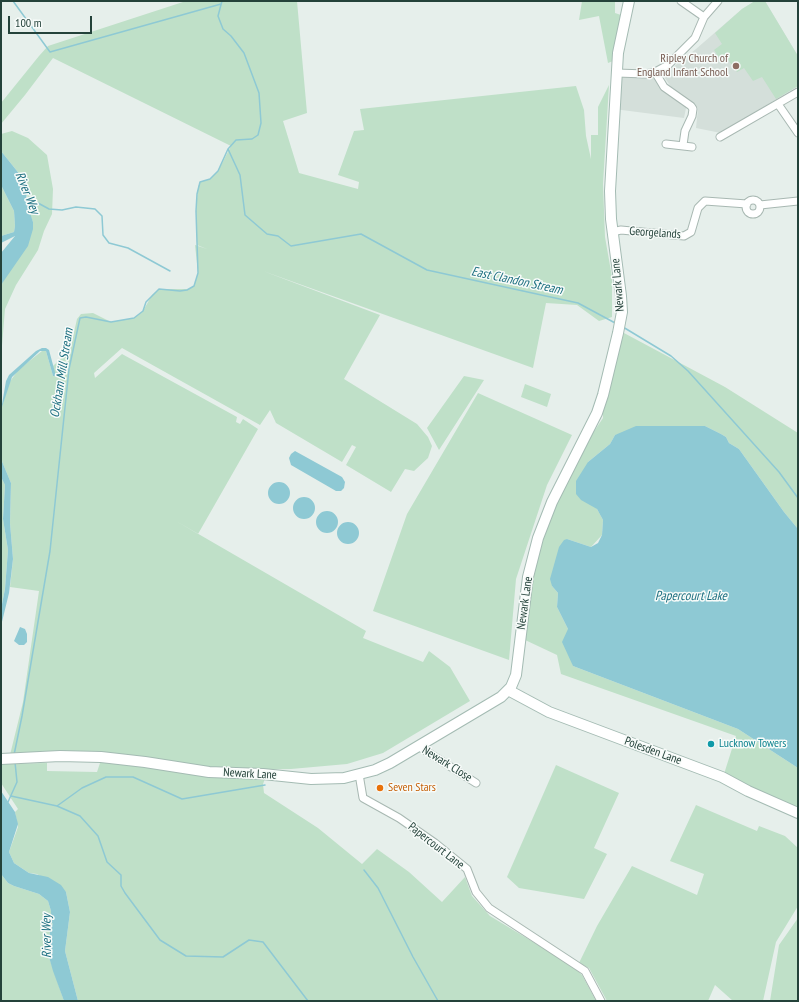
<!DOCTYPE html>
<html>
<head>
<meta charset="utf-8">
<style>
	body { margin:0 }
	#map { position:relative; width:799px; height:1002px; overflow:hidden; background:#e6efeb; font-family:"PT Sans Narrow",sans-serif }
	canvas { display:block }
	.frame { position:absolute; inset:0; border:2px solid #24423a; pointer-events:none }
	.scale { position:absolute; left:8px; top:16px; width:84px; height:18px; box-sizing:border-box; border:2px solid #24423a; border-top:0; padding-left:5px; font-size:12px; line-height:14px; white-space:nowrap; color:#24423a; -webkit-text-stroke:3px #f7fbf9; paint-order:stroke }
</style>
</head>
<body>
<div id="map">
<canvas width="799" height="1002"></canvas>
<div class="frame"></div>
<div class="scale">100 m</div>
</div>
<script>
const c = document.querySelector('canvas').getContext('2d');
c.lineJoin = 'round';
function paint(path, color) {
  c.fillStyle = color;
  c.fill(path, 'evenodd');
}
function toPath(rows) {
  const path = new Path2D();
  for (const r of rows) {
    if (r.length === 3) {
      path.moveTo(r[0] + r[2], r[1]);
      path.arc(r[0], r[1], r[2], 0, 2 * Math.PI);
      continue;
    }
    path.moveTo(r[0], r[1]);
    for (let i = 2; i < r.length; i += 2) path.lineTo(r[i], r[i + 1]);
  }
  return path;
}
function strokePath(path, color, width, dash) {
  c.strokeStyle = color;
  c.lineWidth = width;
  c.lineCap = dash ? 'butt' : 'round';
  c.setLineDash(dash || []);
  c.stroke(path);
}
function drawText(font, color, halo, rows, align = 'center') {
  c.font = font + ' "PT Sans Narrow",sans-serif';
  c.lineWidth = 3;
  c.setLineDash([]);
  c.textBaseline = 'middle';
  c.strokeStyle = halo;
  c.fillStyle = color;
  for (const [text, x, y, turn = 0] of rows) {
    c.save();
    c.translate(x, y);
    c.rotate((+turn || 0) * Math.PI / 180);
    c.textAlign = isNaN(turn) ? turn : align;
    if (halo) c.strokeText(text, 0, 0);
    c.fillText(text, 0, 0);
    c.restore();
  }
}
paint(toPath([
	[755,1,765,1,798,56,798,86,721,133,696,128,698,108,671,87,663,75,696,49,742,9],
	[655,72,661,84,687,103,684,118,614,109,617,73]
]), '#d4dfda');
paint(toPath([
	[186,1,297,1,307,113,283,121,299,173,358,189,359,182,338,175,354,131,364,130,360,109,576,86,584,110,586,136,591,159,591,135,598,135,598,107,609,85,603,184,605,237,612,277,612,317,599,321,577,305,546,303,533,368,263,271,380,315,344,379,417,424,428,437,432,446,428,458,414,471,405,469,391,492,346,465,356,447,352,445,342,462,276,423,270,410,260,425,122,348,94,373,95,378,122,354,237,417,236,422,240,424,243,419,258,429,198,534,176,521,366,631,363,638,423,662,429,651,450,667,470,701,383,753,347,764,291,769,237,770,69,751,10,755,23,702,39,591,10,587,13,559,10,523,11,483,1,459,1,410,9,383,18,370,42,351,46,351,53,376,55,376,53,366,70,350,77,319,81,314,93,313,111,322,134,318,143,311,152,295,159,289,189,289,194,286,198,273,195,245,207,249,197,245,196,211,198,187,200,182,210,179,218,171,231,146,53,58,25,95,1,124,1,103,39,56,48,46],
	[582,1,615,1,615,13,621,15,613,61,608,63,599,16,579,20],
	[755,1,765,1,798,56,798,86,776,99,762,77,753,81,744,68,737,72,726,57,720,59,714,50,722,44,715,33,742,9],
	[12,131,28,138,47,155,53,189,52,214,44,231,38,250,16,285,5,309,1,358,1,285,33,222,29,213,27,191,21,176,1,151,1,134],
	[1,185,14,211,15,226,14,232,1,236],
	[624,333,725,387,798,433,798,529,784,512,739,449,729,443,726,437,721,434,705,426,615,435,610,444,588,462,597,509,603,520,602,535,591,547,567,539,552,586,558,593,557,607,568,629,573,666,738,729,798,768,798,807,768,796,724,774,736,736,561,674,557,655,523,639,539,544,557,501,589,439,603,418,603,405],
	[464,376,484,380,439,450,427,428],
	[525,384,551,394,547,407,521,397],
	[478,393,572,435,547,485,516,579,509,660,373,611,407,514],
	[1,477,5,485,3,519,8,550,5,589,1,609],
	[101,760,266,776,263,784,264,793,318,828,362,864,377,849,409,872,442,902,465,877,472,896,490,916,573,966,582,975,596,1001,78,1001,65,951,70,912,66,892,37,874,29,873,14,863,9,852,18,827,15,812,18,809,1,783,1,764,47,763,47,771,97,772],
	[556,765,619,793,594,848,607,854,584,899,519,888,507,877],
	[696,805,757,831,759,826,785,836,798,848,798,906,776,942,763,1001,733,1001,715,985,708,1001,607,1001,589,968,579,963,597,926,632,866,697,895,704,874,670,861],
	[1,874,8,883,14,886,39,894,48,901,51,911,51,922,53,924,50,927,49,957,64,1001,1,1001],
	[798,918,798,1001,770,1001,779,945]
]), '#bfe0c8');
paint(toPath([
	[1,151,21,176,27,191,26,201,33,222,33,229,28,246,1,285,1,253,15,236,1,243,1,236,14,232,15,226,14,211,1,185],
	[42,348,46,348,49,350,56,376,53,376,46,351,40,351,12,377,1,410,6,381,9,375,36,351],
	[636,426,705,426,721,434,726,437,729,443,739,449,784,512,798,529,798,768,738,729,573,666,562,642,568,629,557,607,558,593,552,586,550,579,559,547,564,540,567,539,591,547,598,543,602,535,603,520,597,509,581,500,576,494,576,481,588,462,610,444,615,435],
	[295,451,342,477,345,482,344,488,341,491,336,491,291,465,289,458,291,454],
	[1,459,11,483,10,523,13,559,9,593,1,626,1,609,5,589,8,550,3,519,5,485,1,477],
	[279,493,11],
	[304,508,11],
	[327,522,11],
	[348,533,11],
	[20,627,25,629,27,634,27,642,24,645,19,645,14,641],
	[1,791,15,812,18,824,9,852,14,863,29,873,48,877,61,885,66,892,70,912,65,951,78,1001,64,1001,53,971,49,957,50,927,53,924,51,922,51,911,48,901,39,894,14,886,8,883,1,874]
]), '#8ec9d4');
strokePath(toPath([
	[13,1,50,52,221,4],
	[228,149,240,175,245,215,267,234,278,236,291,246,361,234,427,270,578,303,617,324],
	[38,203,49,209,62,210,76,207,95,209,102,216,103,235,109,243,128,248,170,271],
	[623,327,671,356,688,371,779,472,798,498],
	[14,755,22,716,50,551,69,369,80,318,86,317,111,322,134,318,143,311,146,302,159,289,180,291,187,290,194,286,198,273,196,211,197,194,200,182,210,179,218,171,228,149,236,140,252,139,258,135,261,123,259,93,244,53,231,36,223,29,218,16,222,1],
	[11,796,57,806,80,816,98,836,107,862,121,875,121,886,125,893,160,940,186,956,223,957,249,940,263,942,308,1001],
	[8,802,17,782,15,762],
	[57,806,82,788,106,777,133,777,182,799,265,785],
	[364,870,378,888,413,957,438,1001]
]), '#8ec9d4', 1.5);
const street = toPath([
	[681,1,704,17],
	[655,72,664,87,691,106,693,109,692,116,685,131,683,145],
	[617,73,646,74,655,72,668,65,695,38,704,17,718,1],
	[778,104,798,133],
	[720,137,798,92],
	[666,144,692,147],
	[753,207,7],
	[760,205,798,201],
	[612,232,621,230,684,236,691,232,698,208,705,201,747,204],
	[418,746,476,783],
	[359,774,363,798,399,818,435,843,467,869,476,892,489,908,585,971,601,1001]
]);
const secondary = toPath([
	[508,690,549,712,722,777,748,791,798,813],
	[1,759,60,756,101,757,145,762,209,772,263,774,311,779,344,778,375,770,390,763,501,697,511,687,516,675,528,577,538,538,552,502,597,413,603,395,618,333,622,312,621,296,611,219,610,191,618,53,629,1]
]);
strokePath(street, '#a8b8b2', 9);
strokePath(secondary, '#a4bbb3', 12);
strokePath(street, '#fff', 7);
strokePath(secondary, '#fff', 10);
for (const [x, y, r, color] of [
	[736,66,4,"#8d6e63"],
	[711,744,4,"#0f9aa8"],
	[380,788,4,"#e8710a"]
]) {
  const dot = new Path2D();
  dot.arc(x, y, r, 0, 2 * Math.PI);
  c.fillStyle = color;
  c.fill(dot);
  strokePath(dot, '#f7fbf9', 1.5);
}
drawText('12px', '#785e54', '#f7fbf9', [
	["Ripley Church of",728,59],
	["England Infant School",728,73]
], 'right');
drawText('12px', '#24423a', '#f7fbf9', [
	["Georgelands",655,233,4],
	["Newark Lane",618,285,-95],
	["Newark Lane",525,603,-82],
	["Polesden Lane",653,751,20],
	["Newark Close",447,764,32],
	["Newark Lane",250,774,3],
	["Papercourt Lane",436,846,38]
]);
drawText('12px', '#0d838f', '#f7fbf9', [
	["Lucknow Towers",719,744]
], 'left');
drawText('12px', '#c56008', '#f7fbf9', [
	["Seven Stars",388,788]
], 'left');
drawText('italic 13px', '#1c6f80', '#f7fbf9', [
	["River Wey",27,193,68],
	["East Clandon Stream",517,281,12],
	["Ockham Mill Stream",62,373,-81],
	["Papercourt Lake",691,596],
	["River Wey",47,936,-91]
]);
</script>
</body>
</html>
